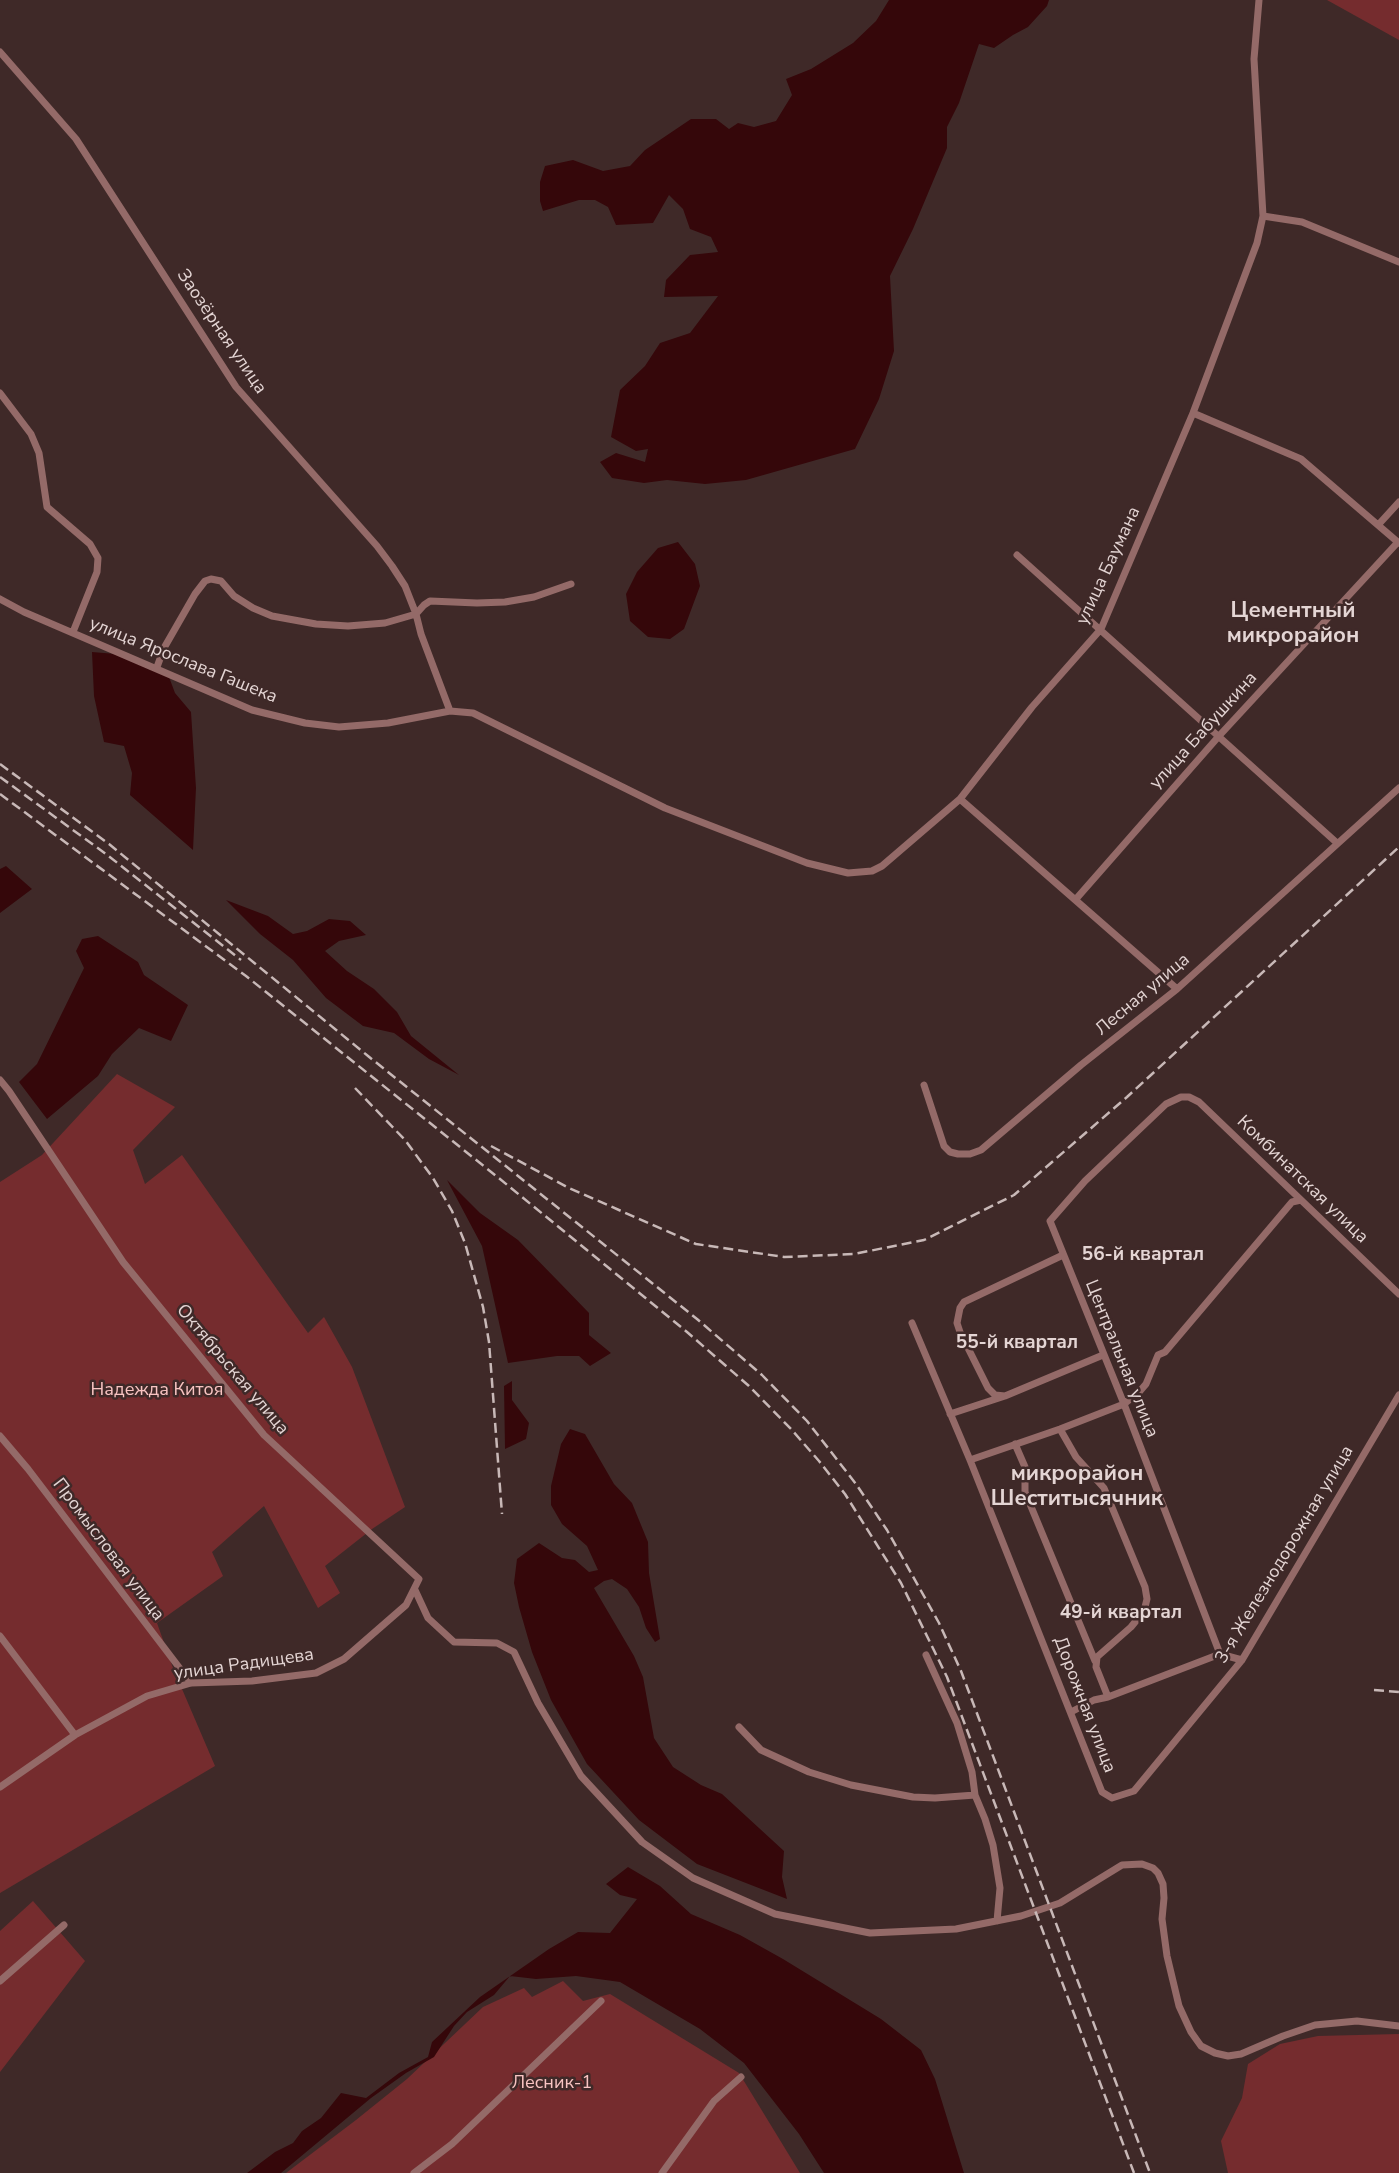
<!DOCTYPE html>
<html>
<head>
<meta charset="utf-8">
<style>
	body { margin:0 }
	canvas { display:block; background:#3f2928 }
</style>
</head>
<body>
<canvas width="1399" height="2173"></canvas>
<script>
const c = document.querySelector('canvas').getContext('2d');
c.lineJoin = 'round';
function paint(path, color) {
  c.fillStyle = color;
  c.fill(path, 'evenodd');
}
function toPath(rows) {
  const path = new Path2D();
  for (const r of rows) {
    path.moveTo(r[0], r[1]);
    for (let i = 2; i < r.length; i += 2) path.lineTo(r[i], r[i + 1]);
  }
  return path;
}
function strokePath(path, color, width, dash) {
  c.strokeStyle = color;
  c.lineWidth = width;
  c.lineCap = dash ? 'butt' : 'round';
  c.setLineDash(dash || []);
  c.stroke(path);
}
function drawText(font, color, halo, rows, align = 'center') {
  c.font = font + ' "Nunito Sans",sans-serif';
  c.lineWidth = 5;
  c.setLineDash([]);
  c.textBaseline = 'middle';
  c.strokeStyle = halo;
  c.fillStyle = color;
  for (const [text, x, y, turn = 0] of rows) {
    c.save();
    c.translate(x, y);
    c.rotate((+turn || 0) * Math.PI / 180);
    c.textAlign = isNaN(turn) ? turn : align;
    if (halo) c.strokeText(text, 0, 0);
    c.fillText(text, 0, 0);
    c.restore();
  }
}
paint(toPath([
	[1327,0,1399,0,1399,40],
	[117,1074,175,1107,133,1150,145,1184,182,1155,308,1333,324,1317,352,1367,405,1507,372,1529,325,1566,340,1593,318,1608,264,1506,212,1552,223,1576,157,1623,173,1668,215,1766,0,1893,0,1182,42,1155],
	[33,1901,85,1961,0,2072,0,1931],
	[563,1981,583,2001,610,1994,739,2073,800,2173,286,2173,356,2120,407,2079,483,2007,524,1988,532,1997],
	[1399,2034,1399,2173,1228,2173,1221,2141,1242,2098,1248,2064,1280,2044,1318,2036]
]), '#752c2e');
paint(toPath([
	[889,0,1049,0,1047,6,1028,27,1013,35,994,48,979,44,959,103,947,127,947,148,913,229,890,276,894,351,879,399,855,449,746,480,705,484,667,480,644,483,612,478,600,462,616,453,645,462,648,449,636,451,611,437,620,390,645,366,660,343,690,333,718,296,664,297,666,280,690,255,718,252,711,237,690,229,683,209,669,195,653,223,616,225,608,207,595,200,579,200,543,211,540,201,540,182,545,166,573,160,603,171,630,166,645,150,691,119,716,119,729,129,738,123,754,127,776,121,792,95,786,79,811,69,853,43,876,21],
	[678,542,695,564,700,586,684,629,670,639,648,637,630,621,626,594,637,572,658,548],
	[92,652,116,654,169,677,175,693,191,712,196,788,193,850,130,795,132,773,124,746,104,742,94,696],
	[6,866,32,889,0,913,0,869],
	[226,900,268,916,293,934,307,931,329,919,350,921,366,935,339,941,325,951,347,971,374,989,397,1012,411,1036,459,1075,429,1059,394,1033,363,1026,326,998,293,960,260,934],
	[98,936,138,962,144,975,188,1005,171,1041,139,1028,112,1054,98,1076,47,1119,19,1082,37,1064,84,968,76,951,82,939],
	[447,1180,480,1213,518,1240,559,1282,589,1313,589,1335,611,1353,590,1366,579,1356,557,1356,508,1363,482,1246],
	[512,1381,512,1400,529,1423,526,1439,505,1449,504,1386],
	[570,1429,585,1434,614,1484,632,1503,648,1542,649,1573,660,1639,655,1642,646,1628,639,1607,627,1589,612,1579,604,1581,594,1588,634,1656,643,1677,654,1738,673,1767,701,1785,722,1794,784,1851,782,1877,787,1899,697,1864,639,1820,587,1764,551,1700,532,1652,519,1607,514,1583,517,1559,539,1543,562,1558,575,1560,589,1572,598,1570,587,1546,562,1524,551,1505,551,1486,561,1444],
	[628,1867,660,1886,691,1914,740,1935,783,1959,881,2019,921,2050,935,2079,964,2173,824,2173,799,2134,744,2063,700,2029,620,1982,576,1976,536,1979,510,1976,494,1995,467,2012,454,2026,434,2057,406,2073,371,2098,281,2173,247,2173,275,2152,293,2143,302,2131,321,2118,341,2093,366,2098,399,2073,428,2057,432,2042,480,1997,549,1949,578,1932,610,1933,637,1899,620,1895,606,1884]
]), '#35070a');
strokePath(toPath([
	[0,52,76,139,236,387,377,546,392,566,405,586,416,614,421,634,450,711],
	[1263,216,1302,222,1399,262],
	[0,393,31,434,39,453,47,507,90,544,98,558,97,572,73,632],
	[1193,413,1301,459,1399,543],
	[1379,524,1399,502],
	[1017,555,1337,843],
	[0,599,24,612,252,710,305,723,339,727,388,723,450,711,473,713,665,808,807,863,848,873,872,871,882,866,960,799,1032,707,1101,629,1193,413,1257,243,1263,216,1254,59,1259,0],
	[157,667,164,648,195,594,205,581,211,579,221,581,234,596,253,608,272,616,316,624,348,626,385,623,416,614,424,605,430,601,477,603,505,602,534,597,571,584],
	[960,799,1177,989],
	[1076,899,1219,736,1398,542],
	[0,1080,9,1091,123,1262,264,1435,419,1579,406,1605,344,1659,316,1673,252,1681,191,1683,147,1696,75,1735,0,1787],
	[924,1085,944,1146,950,1152,958,1154,970,1154,981,1150,1081,1065,1177,989,1399,788],
	[912,1323,970,1460,1102,1792,1112,1798,1134,1791,1242,1660,1399,1395],
	[1005,1396,995,1395,988,1388,960,1332,957,1323,960,1308,964,1302,1063,1255],
	[950,1414,1005,1396,1103,1355],
	[1060,1429,1076,1457,1104,1488,1145,1587,1147,1599,1144,1611,1131,1627,1097,1657,1096,1667,1108,1697],
	[0,1436,28,1469,191,1683],
	[1015,1444,1025,1467,1025,1492,1095,1661],
	[970,1460,1060,1429,1124,1404,1140,1391,1146,1384,1158,1355,1165,1352,1292,1202,1301,1200],
	[415,1590,428,1618,454,1642,497,1643,514,1652,538,1703,581,1776,642,1842,693,1878,775,1914,870,1933,956,1929,1021,1916,1060,1903,1122,1865,1142,1864,1153,1868,1158,1873,1163,1884,1164,1898,1162,1919,1167,1956,1179,2006,1191,2032,1201,2046,1215,2053,1228,2056,1241,2054,1283,2036,1315,2025,1357,2021,1399,2026],
	[0,1636,75,1735],
	[926,1655,957,1723,972,1772,975,1795],
	[1242,1660,1220,1654,1124,1404,1050,1221,1085,1181,1166,1104,1181,1097,1189,1097,1199,1102,1399,1294],
	[1071,1712,1094,1700,1108,1697,1220,1654],
	[739,1727,761,1750,809,1772,851,1785,913,1797,935,1798,975,1795,985,1819,993,1845,1000,1888,997,1921],
	[0,1981,64,1925],
	[414,2173,452,2144,601,2001],
	[662,2173,714,2101,741,2077]
]), '#946a68', 7);
strokePath(toPath([
	[0,764,109,844,368,1056,697,1319,762,1375,807,1421,856,1484,887,1530,939,1623,961,1671,1150,2173],
	[0,777,106,854,241,960],
	[0,794,246,976,500,1179,687,1332,749,1386,791,1429,819,1461,845,1494,901,1583,947,1677,1134,2173],
	[355,1088,405,1140,433,1178,452,1211,465,1243,483,1307,489,1342,502,1514],
	[491,1146,569,1188,696,1244,784,1257,854,1254,924,1240,1014,1195,1127,1097,1399,847],
	[1374,1690,1399,1692]
]), '#c8b8b7', 2.5, [10, 5]);
drawText('18px', '#e4d5d4', '#3f2928', [
	["Заозёрная улица",221,332,56],
	["улица Баумана",1109,566,-65],
	["улица Ярослава Гашека",183,661,22],
	["улица Бабушкина",1204,731,-48],
	["Лесная улица",1143,995,-40],
	["Комбинатская улица",1302,1180,44],
	["Центральная улица",1121,1359,68],
	["Октябрьская улица",232,1370,50],
	["Промысловая улица",108,1550,53],
	["3-я Железнодорожная улица",1285,1555,-59],
	["улица Радищева",244,1665,-8],
	["Дорожная улица",1084,1705,69]
]);
drawText('18px', '#f9c4c2', '#3f2928', [
	["Надежда Китоя",157,1391],
	["Лесник-1",552,2084]
]);
drawText('bold 19px', '#e4d5d4', '#3f2928', [
	["56-й квартал",1143,1255],
	["55-й квартал",1017,1343],
	["49-й квартал",1121,1613]
]);
drawText('bold 22px', '#e4d5d4', '#3f2928', [
	["Цементный",1293,612],
	["микрорайон",1293,637],
	["микрорайон",1077,1475],
	["Шеститысячник",1077,1500]
]);
</script>
</body>
</html>
